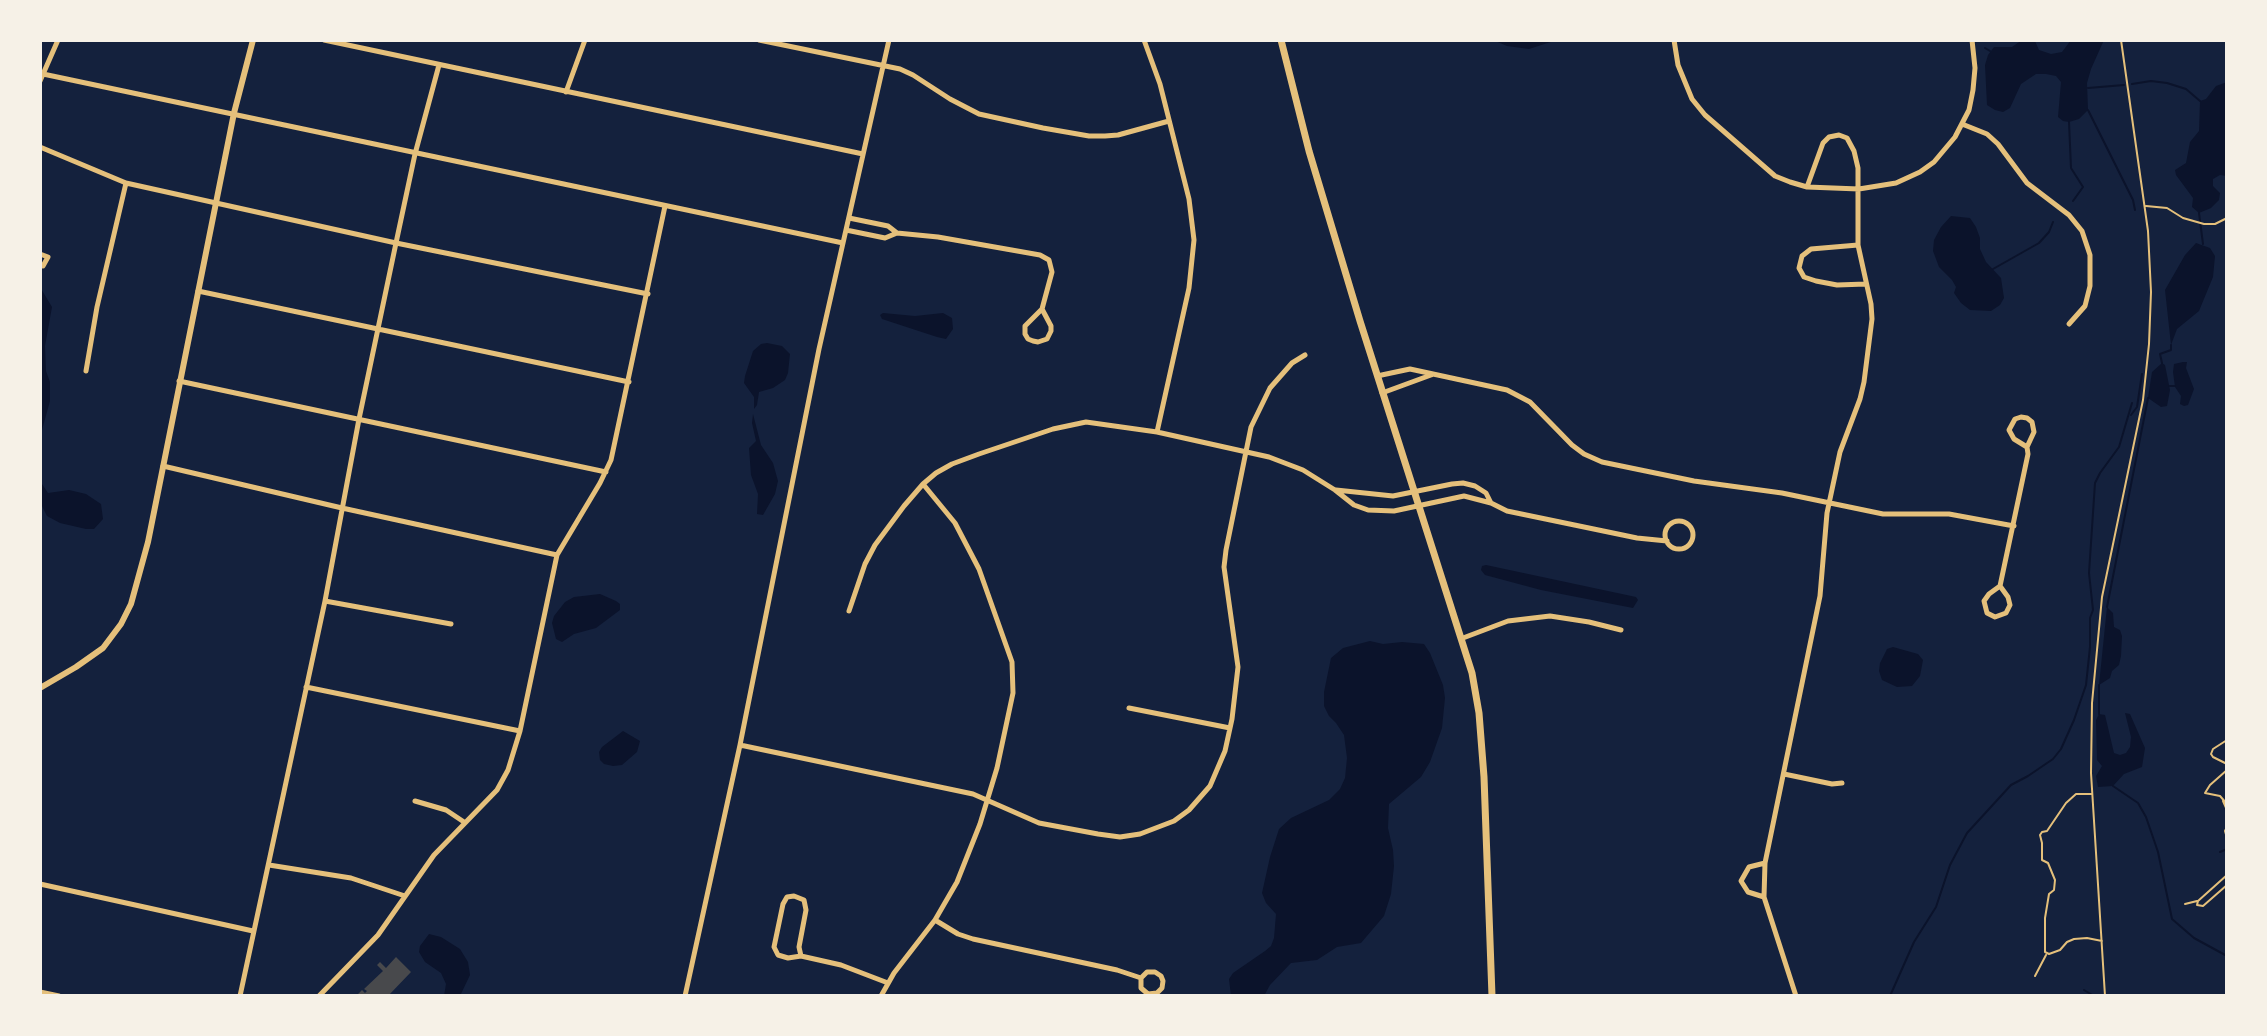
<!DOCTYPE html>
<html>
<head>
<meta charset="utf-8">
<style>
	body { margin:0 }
	#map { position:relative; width:2267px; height:1036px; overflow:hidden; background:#14213d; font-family:"Asap Condensed",sans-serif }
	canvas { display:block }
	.frame { position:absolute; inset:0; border:42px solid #f6f1e7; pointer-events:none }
</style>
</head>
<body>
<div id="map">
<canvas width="2267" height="1036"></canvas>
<div class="frame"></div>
</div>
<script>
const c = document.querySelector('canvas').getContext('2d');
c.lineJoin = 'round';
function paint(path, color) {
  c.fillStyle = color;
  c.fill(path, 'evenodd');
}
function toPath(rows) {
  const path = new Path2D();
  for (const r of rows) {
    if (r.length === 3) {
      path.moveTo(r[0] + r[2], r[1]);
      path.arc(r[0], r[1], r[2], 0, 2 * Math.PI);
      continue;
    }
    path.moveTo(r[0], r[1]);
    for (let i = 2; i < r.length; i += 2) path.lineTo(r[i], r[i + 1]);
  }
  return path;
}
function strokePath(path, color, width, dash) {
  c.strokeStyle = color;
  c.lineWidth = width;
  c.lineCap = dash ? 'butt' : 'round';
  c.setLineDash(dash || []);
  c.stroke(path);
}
paint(toPath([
	[1493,40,1557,40,1529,49,1507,46],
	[2022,40,2035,41,2039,50,2051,54,2062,52,2071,40,2104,40,2091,69,2087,83,2088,110,2079,119,2069,122,2063,121,2058,117,2061,82,2056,76,2046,74,2036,74,2021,84,2010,108,2003,112,1995,110,1987,105,1985,65,1988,55,1994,47,2012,47],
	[2227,82,2227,176,2220,175,2213,179,2213,186,2220,193,2219,200,2211,208,2199,213,2192,207,2193,198,2176,175,2175,170,2186,163,2190,142,2199,131,2200,101,2206,99,2216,86],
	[1951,216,1970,218,1976,227,1980,238,1980,249,1986,262,2001,278,2004,298,2000,305,1991,311,1970,310,1961,303,1954,293,1956,287,1952,280,1939,267,1933,251,1934,240,1941,227],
	[2196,243,2210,248,2215,256,2213,277,2199,311,2177,329,2171,345,2165,290,2185,255],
	[40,287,52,307,45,346,46,371,50,382,50,401,40,437],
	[883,313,915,316,943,313,952,318,953,329,946,339,937,337,882,319,880,315],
	[767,343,782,346,790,354,788,373,785,380,773,388,759,392,757,405,754,409,754,397,744,383,745,376,753,351,761,344],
	[2183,362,2187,362,2186,368,2194,389,2188,405,2184,406,2180,404,2181,396,2175,387,2173,372,2174,364],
	[2162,363,2165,365,2170,390,2167,406,2161,407,2148,398,2152,372],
	[753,414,761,445,773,463,778,481,775,494,763,515,757,514,758,494,751,475,749,448,756,441,752,423],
	[40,481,48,493,69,490,86,494,101,504,103,519,94,529,86,529,60,523,47,516,42,506],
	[1486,565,1636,597,1638,600,1633,608,1541,590,1485,575,1481,570,1482,566],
	[600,594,616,601,620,604,620,610,596,628,574,634,562,642,556,639,552,623,554,616,565,602,574,597],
	[2107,607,2113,613,2114,627,2120,630,2122,636,2121,656,2119,665,2112,671,2110,678,2099,685],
	[1370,641,1383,644,1402,642,1424,644,1430,653,1443,685,1445,698,1442,728,1430,762,1421,777,1389,804,1388,828,1393,850,1394,866,1391,894,1384,916,1361,943,1337,947,1317,960,1291,963,1270,985,1264,996,1231,996,1229,979,1233,973,1265,951,1271,946,1274,938,1276,914,1266,903,1262,893,1270,857,1279,829,1291,818,1329,800,1340,789,1345,778,1347,758,1344,735,1336,723,1329,716,1324,706,1324,692,1331,658,1343,648],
	[1893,647,1918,654,1923,660,1920,676,1912,686,1897,687,1882,680,1879,671,1880,663,1887,649],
	[2125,713,2130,714,2145,748,2142,767,2124,774,2113,786,2098,787,2096,776,2102,766,2097,760,2096,720,2099,714,2105,715,2114,753,2120,755,2126,753,2130,747,2131,737],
	[623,731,640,741,637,752,622,765,613,766,604,764,600,760,599,752,602,747],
	[429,934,441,937,460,949,468,962,470,975,460,996,444,996,446,984,441,973,425,962,419,952,420,946]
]), '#0b132b');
strokePath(toPath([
	[1985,48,1990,51],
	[2132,84,2151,81,2167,83,2186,89,2200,101],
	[2088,88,2124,85],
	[2088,110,2133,200,2135,210],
	[2069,122,2071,168,2083,187,2073,201],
	[2199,213,2203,244],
	[1993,269,2039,243,2049,232,2053,222],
	[2162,363,2160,354,2171,350,2171,345],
	[2169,386,2175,386],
	[2131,415,2137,407,2142,374],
	[2107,607,2148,398],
	[2099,685,2099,714],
	[2113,786,2138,803,2146,817,2158,852,2172,919,2194,938,2227,956],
	[2220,852,2227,849],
	[2084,990,2094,996],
	[1890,996,1914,942,1936,907,1950,865,1967,833,2011,785,2028,776,2053,759,2061,749,2074,720,2086,685,2090,647,2090,618,2093,610,2089,573,2095,483,2100,473,2119,447,2132,403]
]), '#0b132b', 2);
paint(toPath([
	[396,957,411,972,388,996,356,996,362,990,365,993,367,991,364,989,383,971,377,965,380,962,386,968]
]), '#48494c');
strokePath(toPath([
	[2146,206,2167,208,2183,218,2204,224,2215,224,2227,218],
	[2227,740,2213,749,2211,754,2213,757,2227,764],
	[2227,770,2210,785,2205,793,2220,796,2227,804],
	[2091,794,2076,794,2066,803,2047,831,2042,832,2040,835,2042,843,2042,860,2048,863,2055,880,2054,890,2049,894,2045,918,2045,952,2049,954,2060,950,2067,942,2074,939,2087,938,2102,941],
	[2223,801,2227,810],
	[2227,827,2225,831,2227,838],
	[2227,875,2198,901,2197,905,2203,906,2227,885],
	[2185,904,2197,901],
	[2035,976,2046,955],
	[2105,996,2091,773,2092,703,2102,597,2143,400,2149,344,2151,292,2148,231,2121,40]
]), '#e5c07b', 2);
strokePath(toPath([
	[324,40,863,154],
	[759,40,900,69,913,75,950,99,979,114,1043,128,1089,136,1105,136,1118,135,1169,121],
	[1144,40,1160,84,1189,199,1194,240,1189,288,1157,432],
	[1674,40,1678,65,1692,99,1705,115,1775,176,1790,182,1807,187,1859,189,1896,183,1920,172,1934,162,1955,137,1969,110,1973,90,1975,68,1972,40],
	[43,74,843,243],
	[40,81,58,40],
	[566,92,585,40],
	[1962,124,1987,134,1998,144,2027,183,2069,215,2082,231,2090,255,2090,286,2085,306,2069,324],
	[40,147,126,183,396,243,648,294],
	[846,230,885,238,897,233,888,226,849,218],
	[897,233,938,237,1040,255,1049,260,1052,272,1042,309,1025,326,1025,334,1028,339,1033,341,1038,342,1047,339,1051,331,1051,326,1042,309],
	[1858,245,1811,249,1802,256,1799,268,1804,277,1816,281,1837,285,1866,284],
	[40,254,48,257,43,266],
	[198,291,629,382],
	[86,371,97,307,126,183],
	[1377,376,1410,369,1507,390,1530,402,1572,445,1584,454,1602,462,1694,481,1782,493,1883,514,1949,514,2014,526],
	[179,381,606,472],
	[1382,393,1431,375],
	[163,466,342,508,557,555],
	[1336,490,1393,496,1452,484,1463,483,1475,486,1486,493,1491,503],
	[1679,535,14],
	[2000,586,2028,454,2027,447,2034,432,2032,422,2027,418,2021,417,2015,419,2009,430,2014,439,2027,447],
	[2000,586,2008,597,2010,605,2006,613,1995,617,1987,613,1984,601,1989,594,2000,586],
	[325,601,451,624],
	[849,611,865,564,875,545,904,506,923,484,936,473,952,464,979,454,1053,429,1086,422,1157,432,1269,457,1303,470,1335,490,1354,505,1368,510,1394,511,1464,496,1491,503,1507,511,1637,538,1667,541],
	[1463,638,1508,621,1550,616,1589,622,1621,630],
	[306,687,520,731],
	[1129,708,1230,728],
	[740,745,973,794,1039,823,1098,834,1120,837,1140,834,1174,821,1189,810,1210,786,1225,751,1232,719,1238,667,1224,567,1226,550,1251,427,1270,388,1292,363,1305,355],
	[1784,774,1832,784,1842,783],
	[415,801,446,810,464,822],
	[269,865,351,878,405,896],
	[40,884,253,931],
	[1764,897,1748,892,1741,881,1749,867,1765,863],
	[935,920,958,934,973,939,1117,970,1141,978,1147,972,1155,972,1161,976,1163,981,1162,988,1157,993,1148,994,1141,988,1141,978],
	[801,956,799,947,806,910,804,900,794,896,787,897,783,904,774,947,778,955,788,958,801,956,841,965,888,983],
	[40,992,59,996],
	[240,996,325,601,359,419,396,243,415,154,439,65],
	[319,996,378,935,434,855,497,790,508,770,520,731,557,555,600,483,611,460,665,206],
	[685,996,740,745,819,349,889,40],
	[881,996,894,973,935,920,957,882,980,824,997,768,1013,693,1012,662,979,569,955,523,923,484],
	[1796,996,1764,897,1765,863,1820,596,1827,513,1840,452,1860,399,1864,382,1872,319,1871,304,1858,245,1858,168,1854,151,1847,138,1839,135,1829,137,1823,143,1807,187]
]), '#e5c07b', 5);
strokePath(toPath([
	[40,688,76,667,103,648,121,624,131,604,148,542,234,113,253,40]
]), '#e5c07b', 6);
strokePath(toPath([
	[1281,40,1309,151,1360,321,1472,673,1479,713,1484,777,1492,996]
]), '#e5c07b', 7);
</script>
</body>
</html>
